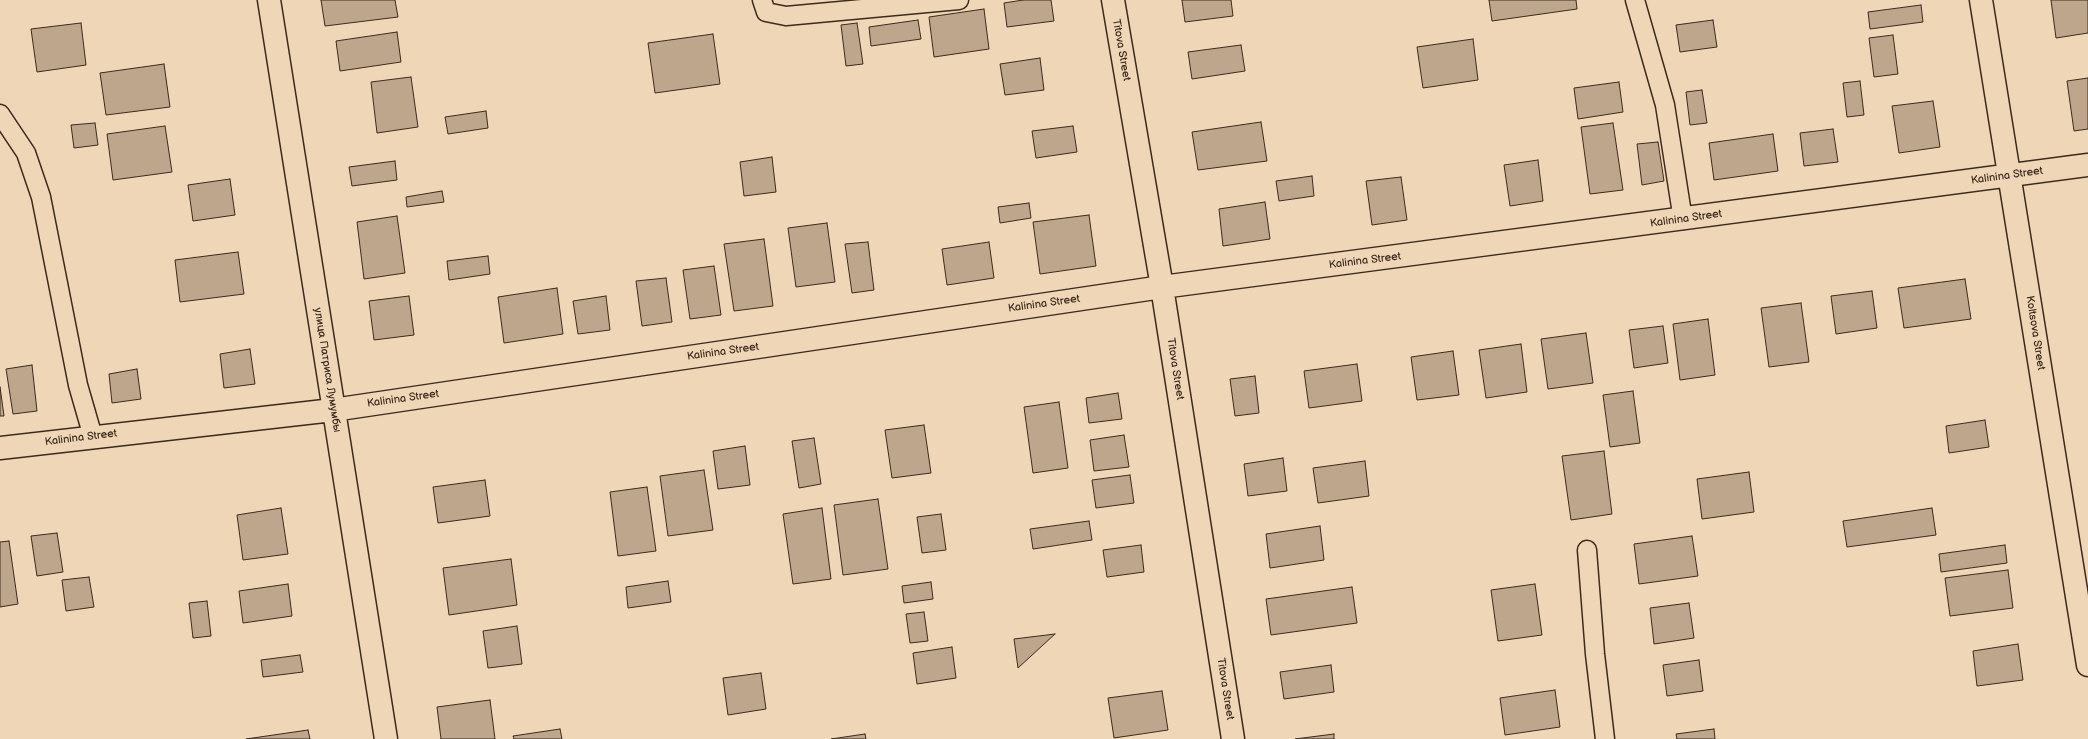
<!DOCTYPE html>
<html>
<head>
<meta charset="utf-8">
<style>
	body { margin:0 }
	canvas { display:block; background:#efd6b7 }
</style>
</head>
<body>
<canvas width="2088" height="739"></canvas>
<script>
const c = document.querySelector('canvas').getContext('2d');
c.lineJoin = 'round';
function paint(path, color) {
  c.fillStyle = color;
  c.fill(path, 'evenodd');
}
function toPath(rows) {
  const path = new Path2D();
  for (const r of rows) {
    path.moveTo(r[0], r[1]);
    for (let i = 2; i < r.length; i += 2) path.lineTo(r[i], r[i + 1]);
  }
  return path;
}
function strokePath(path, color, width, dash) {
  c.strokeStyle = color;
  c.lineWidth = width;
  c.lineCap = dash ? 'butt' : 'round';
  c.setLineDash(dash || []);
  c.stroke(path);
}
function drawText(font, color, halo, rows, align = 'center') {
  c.font = font + ' "Balsamiq Sans",sans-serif';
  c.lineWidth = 3.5;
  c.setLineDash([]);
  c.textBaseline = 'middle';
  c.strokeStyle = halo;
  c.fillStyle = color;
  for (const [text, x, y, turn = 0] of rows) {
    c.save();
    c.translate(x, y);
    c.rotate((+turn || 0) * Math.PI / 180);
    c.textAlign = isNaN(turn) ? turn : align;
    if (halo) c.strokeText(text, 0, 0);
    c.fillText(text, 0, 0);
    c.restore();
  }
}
const building = toPath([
	[321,0,395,0,398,17,325,26,321,0],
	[1023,0,1051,0,1054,21,1007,27,1004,3,1023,0],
	[1182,0,1231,0,1233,16,1185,22,1182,0],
	[1489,0,1576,0,1577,9,1492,21,1489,0],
	[2051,0,2088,0,2088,33,2056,38,2051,0],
	[1921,5,1923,22,1870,29,1868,12,1921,5],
	[984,9,989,49,934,57,929,17,984,9],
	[918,20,921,39,871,46,869,27,918,20],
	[1713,20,1717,47,1680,52,1676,25,1713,20],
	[81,23,86,65,37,72,31,29,81,23],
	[857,23,863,64,846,66,841,25,857,23],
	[397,32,401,62,340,71,336,41,397,32],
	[713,34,720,84,655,93,648,43,713,34],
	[1893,35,1898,74,1874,77,1869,38,1893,35],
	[1473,39,1478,80,1423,88,1417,47,1473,39],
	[1241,45,1245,71,1192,79,1188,52,1241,45],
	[1040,58,1044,90,1005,95,1000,64,1040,58],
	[164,64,170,107,106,115,100,73,164,64],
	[411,77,418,127,377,133,371,82,411,77],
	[2088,78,2088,129,2074,131,2067,81,2088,78],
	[1860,81,1864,115,1847,117,1843,83,1860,81],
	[1619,82,1623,112,1578,119,1574,88,1619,82],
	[1702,90,1707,123,1690,125,1686,92,1702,90],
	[1933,101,1940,147,1899,153,1892,106,1933,101],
	[486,111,488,128,448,134,445,117,486,111],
	[1261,122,1267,161,1198,170,1192,132,1261,122],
	[95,123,98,145,74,148,71,125,95,123],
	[1613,123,1623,190,1590,194,1581,127,1613,123],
	[165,126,172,172,113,180,107,134,165,126],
	[1073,126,1077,152,1036,158,1032,131,1073,126],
	[1833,129,1838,162,1804,166,1800,133,1833,129],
	[1773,134,1778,171,1714,180,1709,143,1773,134],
	[1658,142,1664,181,1642,185,1637,144,1658,142],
	[772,157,776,192,744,196,740,162,772,157],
	[1538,160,1543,201,1510,206,1504,165,1538,160],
	[395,161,397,180,352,186,349,167,395,161],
	[1312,176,1314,196,1279,201,1276,181,1312,176],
	[1401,177,1407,220,1372,225,1366,181,1401,177],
	[230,179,235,215,193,221,188,185,230,179],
	[442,191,444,202,407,207,406,197,442,191],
	[1265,202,1270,239,1223,246,1219,209,1265,202],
	[1029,203,1031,218,1000,223,998,207,1029,203],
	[1089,215,1096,266,1040,274,1033,222,1089,215],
	[397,216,405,273,364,279,357,222,397,216],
	[827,223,835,282,796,287,788,228,827,223],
	[764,239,773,306,734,311,724,244,764,239],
	[868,242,874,290,852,293,845,244,868,242],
	[989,242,994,278,947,285,942,249,989,242],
	[238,252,244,294,180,302,175,260,238,252],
	[488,256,490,274,449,280,447,261,488,256],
	[714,266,721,315,690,319,683,270,714,266],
	[666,278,672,322,642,326,636,281,666,278],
	[1965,279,1971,319,1904,328,1898,288,1965,279],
	[557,288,563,334,504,343,498,297,557,288],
	[1872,291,1877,328,1836,334,1831,296,1872,291],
	[409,296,414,335,374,340,369,301,409,296],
	[606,296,610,330,578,334,573,301,606,296],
	[1801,303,1809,362,1769,367,1761,308,1801,303],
	[1708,319,1715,375,1680,380,1673,324,1708,319],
	[1663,326,1668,363,1634,368,1629,330,1663,326],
	[1586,333,1593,383,1548,389,1541,339,1586,333],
	[1521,344,1527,392,1486,398,1479,350,1521,344],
	[250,349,255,384,224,388,220,354,250,349],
	[1453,351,1459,395,1417,400,1411,357,1453,351],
	[1357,364,1362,401,1309,408,1304,371,1357,364],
	[32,365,37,411,13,414,6,369,32,365],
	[137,369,141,399,112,403,109,374,137,369],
	[1255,376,1259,413,1235,416,1230,379,1255,376],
	[0,387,4,416,0,416,0,387],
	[1633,391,1640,443,1610,447,1603,395,1633,391],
	[1118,393,1122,419,1089,423,1086,398,1118,393],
	[1059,402,1068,468,1033,473,1024,407,1059,402],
	[1985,420,1989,447,1949,453,1946,426,1985,420],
	[924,425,931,473,892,478,885,430,924,425],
	[1124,435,1129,467,1094,471,1090,440,1124,435],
	[814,438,821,484,799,488,792,441,814,438],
	[745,446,750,485,718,489,713,451,745,446],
	[1604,451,1612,514,1571,520,1562,456,1604,451],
	[1283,458,1287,491,1248,496,1244,464,1283,458],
	[1365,461,1369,496,1318,503,1313,468,1365,461],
	[704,470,713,530,668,536,660,476,704,470],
	[1749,472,1754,512,1702,519,1697,479,1749,472],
	[1130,475,1134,503,1096,508,1092,480,1130,475],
	[485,480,490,516,438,523,433,487,485,480],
	[647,487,656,551,618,556,610,492,647,487],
	[878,499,888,569,843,575,834,505,878,499],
	[281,508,288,554,243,560,237,515,281,508],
	[822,508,831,579,793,584,783,514,822,508],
	[1932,508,1936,535,1847,547,1843,521,1932,508],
	[941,514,946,550,922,553,917,517,941,514],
	[1089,521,1092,540,1033,549,1030,529,1089,521],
	[1320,526,1324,560,1270,568,1266,534,1320,526],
	[57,533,63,572,37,576,31,536,57,533],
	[1692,536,1698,576,1639,584,1634,544,1692,536],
	[9,541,18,604,0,607,0,542,9,541],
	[1141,545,1144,572,1107,577,1103,550,1141,545],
	[2005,545,2007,563,1941,572,1939,554,2005,545],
	[511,559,517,605,449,615,443,568,511,559],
	[2008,570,2013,608,1950,616,1945,578,2008,570],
	[89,577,94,607,66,611,62,580,89,577],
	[668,581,671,602,628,608,626,587,668,581],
	[931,582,933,599,904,603,902,586,931,582],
	[288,584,292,616,243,623,239,591,288,584],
	[1535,584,1542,635,1498,641,1491,590,1535,584],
	[1352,587,1357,623,1271,635,1266,599,1352,587],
	[207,601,211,636,193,638,189,603,207,601],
	[1689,603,1694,638,1654,644,1650,608,1689,603],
	[924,612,928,641,910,643,906,614,924,612],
	[517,626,522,664,488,668,483,631,517,626],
	[1055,634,1018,668,1014,639,1055,634],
	[2018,644,2023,680,1977,686,1973,651,2018,644],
	[952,647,956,678,917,684,913,653,952,647],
	[300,655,303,672,263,677,261,660,300,655],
	[1699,660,1703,691,1667,696,1663,665,1699,660],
	[1331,665,1334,692,1284,699,1280,672,1331,665],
	[761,673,766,709,728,715,723,678,761,673],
	[1555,690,1560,727,1505,735,1500,698,1555,690],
	[1162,691,1168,730,1114,738,1108,698,1162,691],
	[490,700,495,739,441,739,437,707,490,700],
	[560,729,562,739,514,739,513,736,560,729],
	[1714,729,1715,739,1677,739,1676,734,1714,729],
	[308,730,310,739,246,739,308,730],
	[865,734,866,739,831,739,865,734],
	[1334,734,1334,739,1295,739,1334,734]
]);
paint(building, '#bda68c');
strokePath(building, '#3b2a1e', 1);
const lane = toPath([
	[762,0,766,12,786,16,959,0],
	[1635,0,1665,105,1683,220],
	[0,114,26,153,41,197,78,385,93,437],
	[1587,550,1595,654,1605,739]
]);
const street = toPath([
	[269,0,386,739],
	[1113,0,1162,287,1233,739],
	[1981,0,2088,665],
	[0,448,333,410,1162,287,2088,165]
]);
strokePath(lane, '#3b2a1e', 21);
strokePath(street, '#3b2a1e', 25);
strokePath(lane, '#efd6b7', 18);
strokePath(street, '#efd6b7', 22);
drawText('11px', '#3b2a1e', '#efd6b7', [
	["Titova Street",1121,50,80],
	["Kalinina Street",2007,176,-8],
	["Kalinina Street",1686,219,-8],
	["Kalinina Street",1365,261,-7],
	["Kalinina Street",1044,304,-8],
	["Koltsova Street",2035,333,81],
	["Kalinina Street",723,352,-8],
	["Titova Street",1175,369,81],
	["улица Патриса Лумумбы",327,370,81],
	["Kalinina Street",403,399,-8],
	["Kalinina Street",81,438,-7],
	["Titova Street",1225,689,81]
]);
</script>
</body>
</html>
